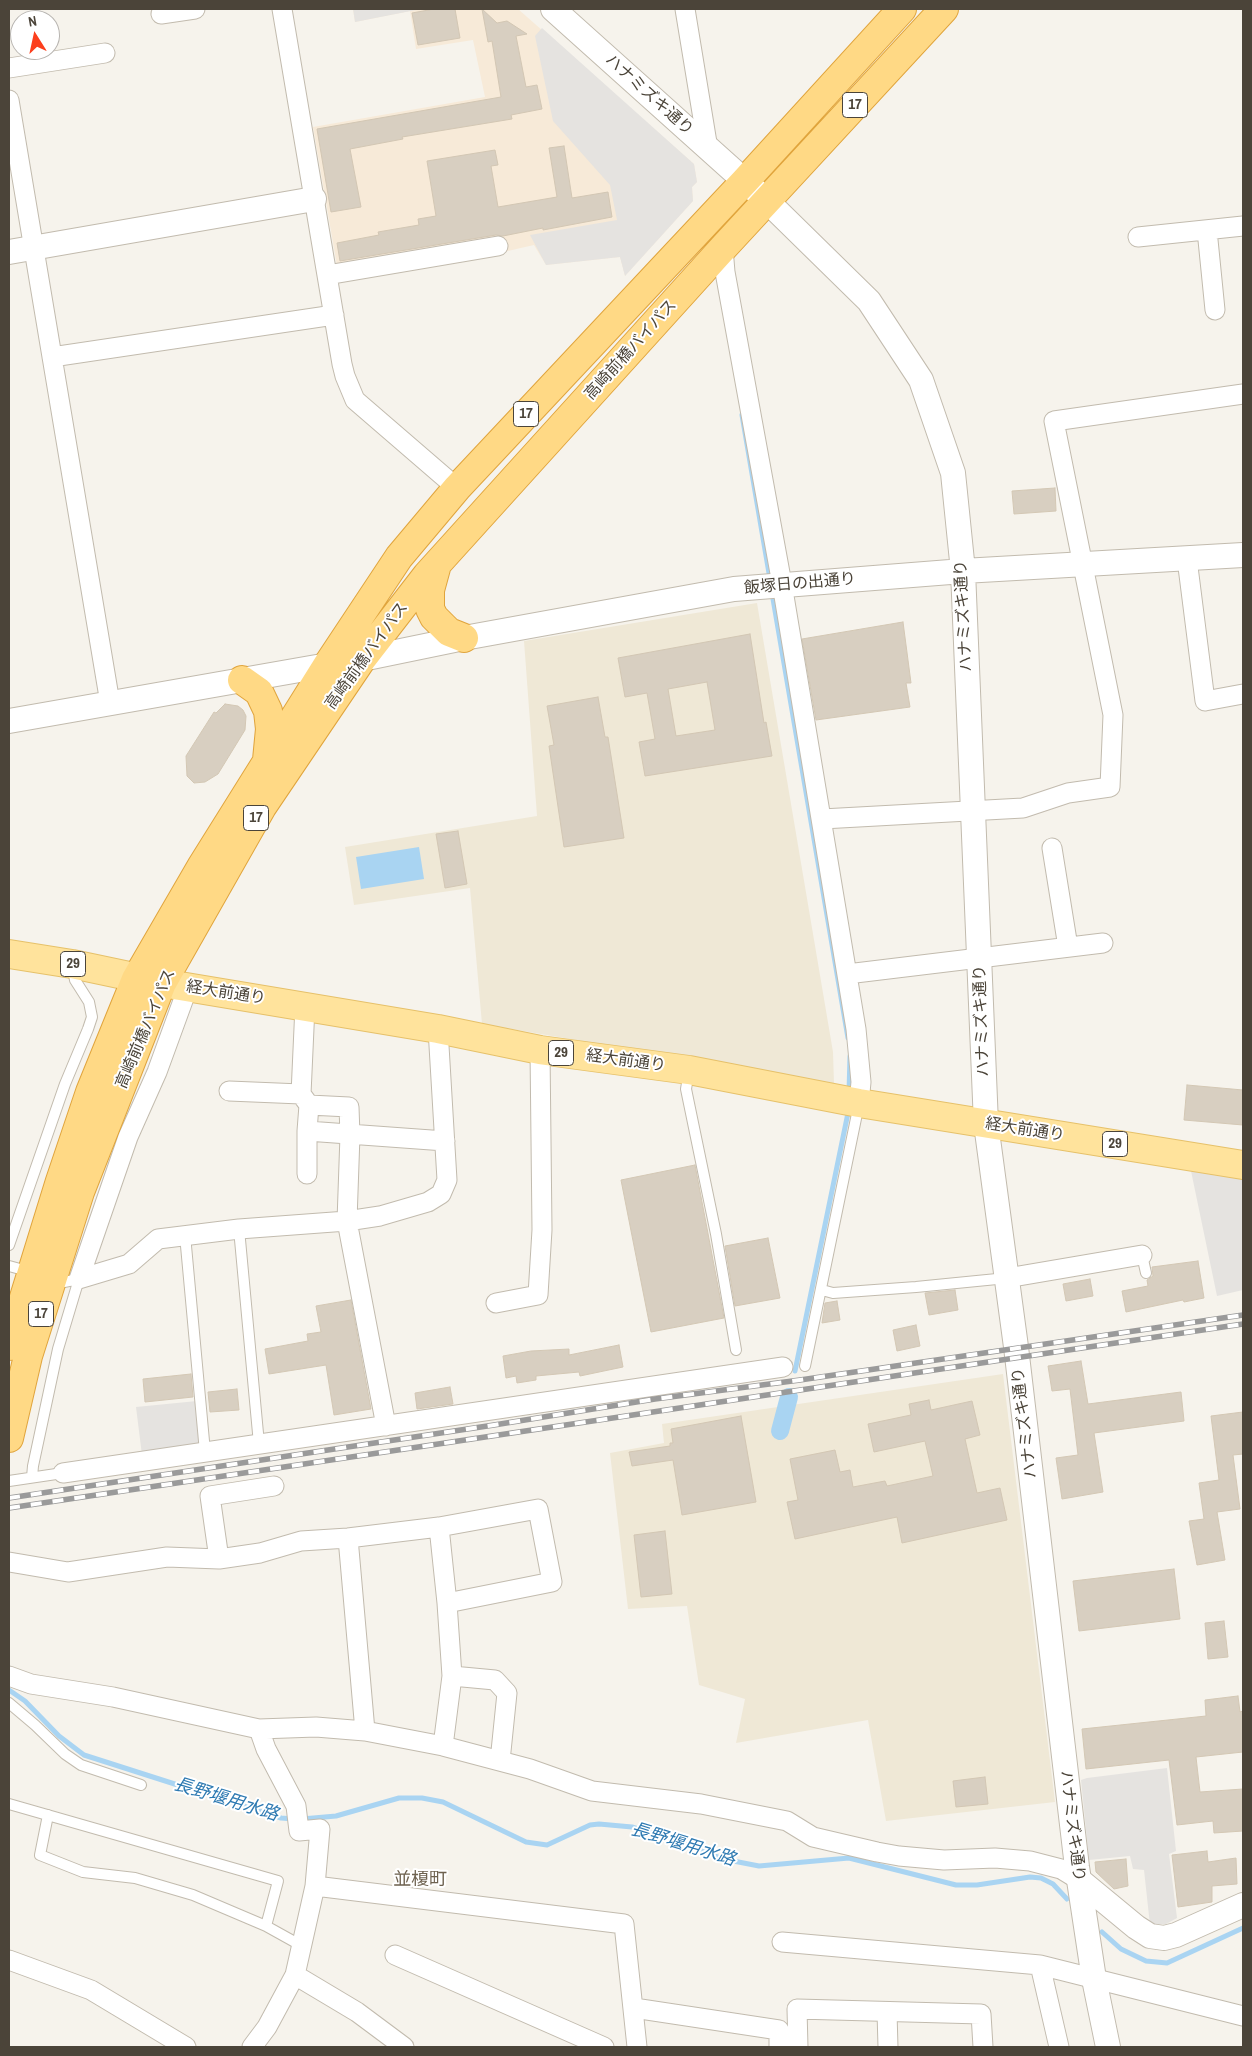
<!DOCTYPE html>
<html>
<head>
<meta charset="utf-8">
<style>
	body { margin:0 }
	#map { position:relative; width:1252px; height:2056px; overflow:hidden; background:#f6f3ec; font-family:"Archivo Narrow",sans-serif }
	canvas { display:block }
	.frame { position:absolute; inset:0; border:10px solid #4b4439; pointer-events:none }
	.north { position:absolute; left:10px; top:10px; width:50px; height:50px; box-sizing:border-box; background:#fff; border:1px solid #b7b4b0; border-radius:50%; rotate:350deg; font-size:14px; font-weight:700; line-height:20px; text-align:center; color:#4b4439 }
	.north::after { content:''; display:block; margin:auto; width:18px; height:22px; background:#fc3f1d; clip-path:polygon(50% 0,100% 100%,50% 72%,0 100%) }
</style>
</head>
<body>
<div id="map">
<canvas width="1252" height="2056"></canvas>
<div class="frame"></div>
<div class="north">N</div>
</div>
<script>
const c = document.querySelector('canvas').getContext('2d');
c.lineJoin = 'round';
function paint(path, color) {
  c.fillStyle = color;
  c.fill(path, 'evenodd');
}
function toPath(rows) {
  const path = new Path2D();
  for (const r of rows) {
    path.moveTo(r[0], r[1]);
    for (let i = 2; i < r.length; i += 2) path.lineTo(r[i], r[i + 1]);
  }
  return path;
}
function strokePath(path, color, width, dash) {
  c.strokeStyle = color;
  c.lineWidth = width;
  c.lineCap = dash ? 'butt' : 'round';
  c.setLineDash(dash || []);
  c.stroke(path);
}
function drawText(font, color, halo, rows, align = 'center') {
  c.font = font + ' "Archivo Narrow","Noto Sans JP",sans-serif';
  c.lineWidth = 4;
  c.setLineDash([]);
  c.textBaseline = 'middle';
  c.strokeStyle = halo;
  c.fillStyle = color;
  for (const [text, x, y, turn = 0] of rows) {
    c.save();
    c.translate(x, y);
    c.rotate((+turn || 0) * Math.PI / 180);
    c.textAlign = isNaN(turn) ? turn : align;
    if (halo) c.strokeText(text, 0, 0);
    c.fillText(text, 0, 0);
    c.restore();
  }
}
paint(toPath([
	[353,9,518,9,694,164,697,182,692,187,693,201,625,276,620,257,546,265,534,245,499,253,337,266,313,127,485,97,473,40,416,49,410,11,355,22]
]), '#f7ead8');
paint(toPath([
	[757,603,833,1052,834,1084,482,1024,470,888,354,905,345,847,537,816,524,641],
	[1003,1374,1055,1802,886,1821,868,1720,736,1743,745,1699,699,1685,687,1606,628,1609,610,1453,664,1443,662,1424]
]), '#efe8d6');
paint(toPath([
	[353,9,421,9,355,22],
	[542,28,694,164,697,182,692,187,693,201,625,276,620,257,546,265,530,235,617,220,610,185,553,121,535,36],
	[1191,1171,1243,1179,1243,1290,1217,1296],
	[197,1401,201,1446,142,1455,136,1407],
	[1167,1768,1176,1851,1169,1854,1177,1918,1166,1924,1150,1925,1144,1870,1133,1869,1130,1856,1089,1860,1081,1780,1087,1778]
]), '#e5e3e0');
paint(toPath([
	[419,847,424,879,361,889,356,857]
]), '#a9d4f2');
strokePath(toPath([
	[742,415,770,579],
	[772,593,848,1038],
	[849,1092,850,1056],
	[795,1371,849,1108],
	[9,1690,25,1701,59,1736,84,1755,281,1818,294,1819],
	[302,1819,336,1816,399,1798,422,1798,443,1802,526,1842,547,1845,590,1825,599,1824,632,1827,677,1841,723,1859,759,1866,849,1858,956,1885,977,1885,1030,1877,1041,1878,1053,1884,1067,1899],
	[1102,1932,1121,1949,1146,1961,1167,1963,1243,1928]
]), '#a9d4f2', 5);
strokePath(toPath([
	[780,1431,789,1397]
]), '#a9d4f2', 18);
const building = toPath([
	[434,9,455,9,460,38,418,45,412,13,434,9],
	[482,9,497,23,507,21,527,34,516,36,526,87,537,85,542,109,511,115,512,119,402,137,403,139,350,149,361,207,331,212,317,129,501,97,492,41,488,42,482,9],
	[564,146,572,198,608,192,612,217,543,230,543,228,503,236,496,235,340,261,337,243,379,235,378,232,419,225,418,219,436,216,427,161,495,150,498,165,491,166,498,207,557,197,549,148,564,146],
	[1055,488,1056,511,1014,514,1012,491,1055,488],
	[903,622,911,683,906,683,910,707,816,720,802,639,903,622],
	[750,634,764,723,766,722,772,756,645,776,639,742,655,739,647,693,625,697,618,658,750,634],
	[707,682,715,730,676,736,668,689,707,682],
	[598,697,605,737,608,737,624,838,564,847,549,746,554,745,547,706,598,697],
	[225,704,238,706,243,710,246,716,245,730,218,774,205,782,194,783,187,776,186,756,214,712,216,713,225,704],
	[458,831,467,884,445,888,436,834,458,831],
	[1187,1085,1243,1090,1243,1125,1184,1120,1187,1085],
	[695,1165,724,1318,651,1332,621,1180,695,1165],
	[768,1238,780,1298,735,1306,725,1246,768,1238],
	[1198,1261,1204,1298,1184,1302,1183,1300,1126,1312,1122,1291,1148,1286,1147,1280,1153,1276,1152,1267,1198,1261],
	[1090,1279,1093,1296,1066,1301,1063,1284,1090,1279],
	[955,1290,958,1310,929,1315,925,1293,955,1290],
	[351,1300,371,1409,334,1415,326,1365,269,1374,265,1349,308,1341,307,1334,321,1332,316,1306,351,1300],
	[837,1301,840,1320,822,1323,825,1303,837,1301],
	[916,1325,920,1346,897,1351,893,1330,916,1325],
	[619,1345,623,1367,580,1376,579,1372,536,1376,536,1380,517,1383,516,1376,506,1378,503,1356,531,1351,569,1349,569,1355,619,1345],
	[1081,1361,1088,1404,1181,1392,1184,1421,1094,1433,1103,1492,1062,1499,1056,1458,1078,1455,1070,1389,1052,1391,1048,1366,1081,1361],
	[191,1374,193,1397,145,1402,143,1379,191,1374],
	[450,1387,453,1404,417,1409,415,1393,450,1387],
	[237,1389,239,1410,210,1412,208,1392,237,1389],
	[929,1400,931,1410,972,1401,980,1435,965,1439,977,1493,1000,1488,1007,1520,902,1543,897,1517,795,1539,787,1502,798,1500,790,1459,835,1450,840,1472,850,1470,853,1487,885,1481,887,1486,933,1476,925,1441,874,1452,868,1424,911,1415,909,1404,929,1400],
	[1243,1412,1243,1454,1233,1455,1240,1509,1217,1512,1225,1560,1197,1565,1189,1521,1204,1519,1199,1483,1219,1480,1211,1416,1243,1412],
	[741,1416,756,1502,682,1515,673,1460,632,1466,629,1452,670,1446,670,1443,673,1443,671,1429,741,1416],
	[665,1531,672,1594,641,1597,634,1535,665,1531],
	[1174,1569,1180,1619,1079,1631,1073,1581,1174,1569],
	[1224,1621,1228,1657,1208,1659,1205,1623,1224,1621],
	[1238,1696,1240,1712,1243,1711,1243,1752,1196,1757,1200,1792,1243,1789,1243,1831,1214,1833,1213,1821,1177,1825,1169,1760,1086,1769,1082,1729,1206,1716,1205,1700,1238,1696],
	[985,1777,988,1804,956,1807,953,1781,985,1777],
	[1207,1851,1208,1862,1236,1858,1237,1884,1212,1886,1212,1902,1178,1907,1172,1855,1207,1851],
	[1126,1859,1128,1886,1114,1889,1096,1872,1095,1862,1126,1859]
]);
paint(building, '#d8cfc1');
strokePath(building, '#d3c7b4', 1);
const service = toPath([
	[689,1071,686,1089,716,1234,736,1350],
	[239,1229,259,1444],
	[185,1235,205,1452],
	[9,1245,65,1084,88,1029,92,1017,89,1002,75,980,72,965],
	[1142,1255,1146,1273],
	[9,1266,20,1269],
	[822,1290,833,1293,916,1287,1007,1278],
	[805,1366,859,1104],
	[32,1477,33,1466,58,1349,79,1279,64,1282],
	[9,1481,63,1473],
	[9,1703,35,1725,65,1754,81,1765,141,1785],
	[9,1804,278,1881,266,1926],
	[48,1815,40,1855,83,1872,135,1878,193,1895,266,1926,302,1946]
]);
const minor = toPath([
	[282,9,342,364,345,376,355,400,457,488],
	[685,9,708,149],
	[161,14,195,9],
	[9,68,105,53],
	[9,100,110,703],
	[1207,230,1215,310],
	[1138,237,1243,226],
	[723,248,725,272,782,584,856,1029,861,1082,859,1103],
	[327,275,498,246],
	[52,357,334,315],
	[1187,559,1205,701,1243,694],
	[822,819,1023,808,1068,793,1110,787,1113,715,1054,421,1243,394],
	[1052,848,1068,947],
	[847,974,1103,943],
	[305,1006,301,1094,309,1105,349,1107,350,1135,347,1221,386,1426],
	[229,1091,301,1094],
	[309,1105,307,1131,445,1141],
	[307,1174,307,1131],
	[1007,1278,1142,1255],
	[79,1279,129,1264,158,1239,239,1229,347,1221,380,1216,428,1202,441,1194,447,1180,438,1029],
	[79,1279,128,1137,157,1072,188,987],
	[496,1303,538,1295,542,1230,540,1050],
	[63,1473,783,1367],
	[439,1527,447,1603,452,1676,443,1746],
	[348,1538,365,1731],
	[219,1559,210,1496,274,1486],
	[9,1562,68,1572,167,1557,219,1559,260,1553,301,1541,348,1538,439,1527,538,1509,552,1582,447,1603],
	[9,1676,31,1684,113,1697,259,1729,316,1727,365,1731,443,1746,530,1769,592,1791,701,1804,787,1821,813,1837,877,1852,899,1856,944,1860,995,1858,1030,1861,1061,1869,1079,1880],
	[452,1676,495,1680,507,1693,500,1761],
	[315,1886,624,1924,637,2047],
	[782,1942,1040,1965,1243,2016],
	[395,1955,604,2047],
	[9,1960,91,1990,186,2047],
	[1040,1965,1059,2047],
	[295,1975,357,2012,404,2047],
	[634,2008,779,2030,779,2047],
	[887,2012,888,2047],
	[252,2047,267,2027,295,1975,315,1886,320,1829,299,1831,296,1806,266,1749,259,1729],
	[798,2047,797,2009,981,2014,983,2047]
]);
const tertiary = toPath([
	[553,9,767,201,869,301,921,380,953,473,963,571,986,1124,1016,1347,1077,1867,1094,1979,1108,2047],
	[9,252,314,199],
	[9,721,362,659,464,638,734,589,963,571,1243,555],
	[1079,1880,1136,1927,1150,1936,1164,1938,1176,1935,1243,1905]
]);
const primary = toPath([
	[9,954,72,964,162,983,438,1029,540,1050,689,1070,859,1103,1243,1165]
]);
const trunk = toPath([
	[436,568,430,590,430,609,434,617,449,632,464,638],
	[242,680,259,692,268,711,270,729,267,760],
	[9,1346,60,1181,90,1092,136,979,201,867,328,664,399,557,457,488,745,181,902,9],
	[9,1438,28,1356,80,1192,162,983,262,807,362,659,427,575,723,248,944,9]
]);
strokePath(service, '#c2bbae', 12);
strokePath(minor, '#c2bbae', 21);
strokePath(tertiary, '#c2bbae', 26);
strokePath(primary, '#e6c16a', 30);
strokePath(trunk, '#e0a43c', 30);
strokePath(service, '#fff', 10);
strokePath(minor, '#fff', 19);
strokePath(tertiary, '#fff', 24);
strokePath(primary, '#ffe39c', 28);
strokePath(trunk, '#ffd985', 28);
const rail = toPath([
	[9,1498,494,1425,655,1399,800,1380,1243,1315],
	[9,1508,1243,1324]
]);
strokePath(rail, '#9a9a9a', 5.5);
strokePath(rail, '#fff', 4, [11]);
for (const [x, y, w] of [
	[855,105,25],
	[526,414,25],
	[256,818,25],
	[73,964,25],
	[561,1053,25],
	[1115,1144,25],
	[41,1314,25]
]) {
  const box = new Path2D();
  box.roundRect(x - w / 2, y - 12.5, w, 25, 4);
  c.fillStyle = '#fff';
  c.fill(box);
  strokePath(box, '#4b4439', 1);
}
drawText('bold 15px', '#4b4439', null, [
	["17",855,105],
	["17",526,414],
	["17",256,818],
	["29",73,964],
	["29",561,1053],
	["29",1115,1144],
	["17",41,1314]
]);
drawText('16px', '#4b4439', '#fff', [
	["ハナミズキ通り",649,95,42],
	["高崎前橋バイパス",631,350,-48],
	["飯塚日の出通り",800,584,-5],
	["ハナミズキ通り",964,616,-93],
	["高崎前橋バイパス",367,656,-54],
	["経大前通り",226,993,9],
	["ハナミズキ通り",982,1021,-92],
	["高崎前橋バイパス",146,1029,-67],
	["経大前通り",626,1061,8],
	["経大前通り",1025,1130,9],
	["ハナミズキ通り",1025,1423,-97],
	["ハナミズキ通り",1072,1826,83]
]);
drawText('italic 18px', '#2e7ab2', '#fff', [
	["長野堰用水路",226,1800,17],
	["長野堰用水路",683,1845,17]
]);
drawText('18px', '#6e6250', '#fff', [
	["並榎町",420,1880]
]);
</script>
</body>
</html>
